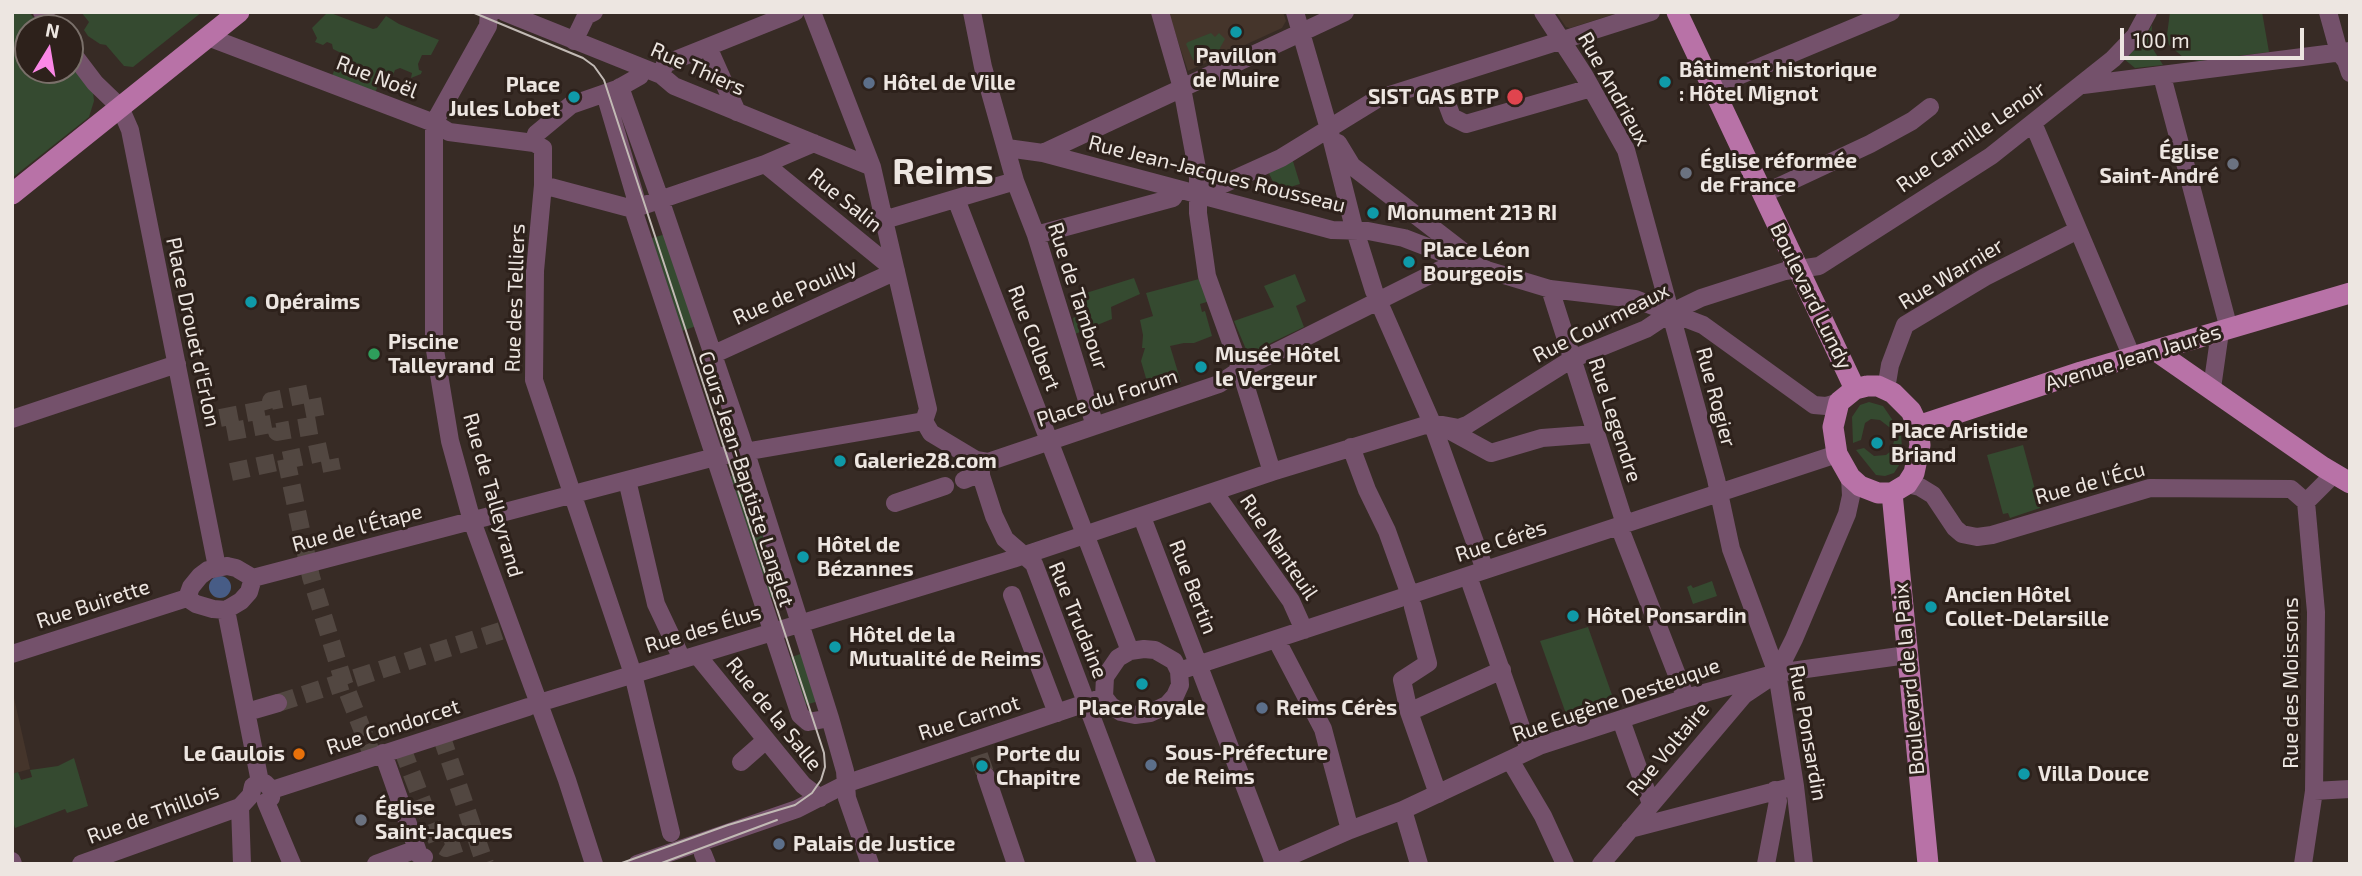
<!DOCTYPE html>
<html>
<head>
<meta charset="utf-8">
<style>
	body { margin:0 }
	#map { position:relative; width:2362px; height:876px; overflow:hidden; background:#372b25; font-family:"Exo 2",sans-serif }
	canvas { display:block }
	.frame { position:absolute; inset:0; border:14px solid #ede6e1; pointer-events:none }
	.north { position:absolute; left:14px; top:14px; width:70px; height:70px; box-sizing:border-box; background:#2d211b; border:2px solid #7a706a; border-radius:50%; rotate:11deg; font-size:19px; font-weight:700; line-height:28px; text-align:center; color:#ede6e1 }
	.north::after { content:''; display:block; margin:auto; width:24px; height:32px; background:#fa87e6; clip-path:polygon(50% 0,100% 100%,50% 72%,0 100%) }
	.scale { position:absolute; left:2120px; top:28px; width:184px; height:32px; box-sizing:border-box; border:4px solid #ede6e1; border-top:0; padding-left:9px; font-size:21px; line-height:24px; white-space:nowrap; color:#ede6e1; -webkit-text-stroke:5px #2d211b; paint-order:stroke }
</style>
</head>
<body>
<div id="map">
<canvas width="2362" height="876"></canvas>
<div class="frame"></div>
<div class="north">N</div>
<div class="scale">100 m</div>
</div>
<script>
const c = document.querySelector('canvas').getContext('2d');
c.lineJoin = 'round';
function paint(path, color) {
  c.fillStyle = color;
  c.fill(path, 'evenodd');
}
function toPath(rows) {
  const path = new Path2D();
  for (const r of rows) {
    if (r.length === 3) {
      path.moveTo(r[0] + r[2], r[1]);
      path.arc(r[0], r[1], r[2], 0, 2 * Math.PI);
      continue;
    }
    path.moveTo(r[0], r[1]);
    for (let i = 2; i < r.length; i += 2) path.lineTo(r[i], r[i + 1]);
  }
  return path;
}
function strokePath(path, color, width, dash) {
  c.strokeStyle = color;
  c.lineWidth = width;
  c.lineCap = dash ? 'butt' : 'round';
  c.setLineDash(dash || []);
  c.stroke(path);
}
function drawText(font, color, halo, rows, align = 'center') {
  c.font = font + ' "Exo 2",sans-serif';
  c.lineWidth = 6;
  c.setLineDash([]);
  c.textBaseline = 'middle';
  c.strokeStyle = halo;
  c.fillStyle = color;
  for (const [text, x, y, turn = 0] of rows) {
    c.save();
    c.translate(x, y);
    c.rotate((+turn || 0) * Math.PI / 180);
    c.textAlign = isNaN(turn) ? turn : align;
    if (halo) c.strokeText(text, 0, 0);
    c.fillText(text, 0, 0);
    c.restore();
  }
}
paint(toPath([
	[1168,12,1283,12,1286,21,1282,28,1188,71],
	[1556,12,1621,12,1570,28,1566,27],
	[12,689,30,769,12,774]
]), '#45352b');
paint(toPath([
	[12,12,29,12,42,28,28,28,28,70,70,70,70,63,93,92,94,101,89,117,12,178],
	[81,12,202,12,133,67,124,66,106,45,100,44,88,36,84,30,89,22],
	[328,12,373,29,377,28,386,16,399,24,439,40,431,55,422,55,418,64,419,70,422,71,421,74,411,78,412,73,400,68,395,70,393,75,384,71,375,93,332,76,341,53,333,49,332,44,327,42,323,45,315,42,317,38,312,28],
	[2170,12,2262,12,2269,52,2199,61,2184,58,2169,45,2167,35],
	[2152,25,2151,46,2163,65,2135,68,2124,59,2142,43],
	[1211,33,1215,37,1219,33,1225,39,1220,48,1222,53,1197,62,1193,60,1186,44,1188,42],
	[1292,158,1300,184,1287,188,1274,184,1267,169],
	[669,233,699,325,679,332,649,239],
	[1295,274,1306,301,1296,306,1304,327,1248,354,1234,321,1274,307,1264,286],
	[1134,278,1140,294,1111,307,1112,319,1075,334,1073,318,1087,312,1086,293],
	[1203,278,1210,301,1200,304,1202,312,1205,311,1212,336,1194,343,1184,343,1170,346,1181,382,1150,392,1141,361,1145,348,1142,348,1143,335,1140,320,1153,316,1146,293],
	[1869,402,1883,406,1898,428,1893,430,1880,420,1871,419,1865,423,1861,440,1853,443,1852,417,1860,405],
	[1901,435,1903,459,1894,473,1885,476,1876,475,1856,450,1864,448,1874,456,1886,455,1891,451,1895,438],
	[2023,445,2040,508,2010,518,2008,513,2003,514,1987,455],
	[746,471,787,592,767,599,726,478],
	[1712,581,1717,596,1693,604,1687,587,1691,585,1693,588],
	[1588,627,1617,709,1570,725,1540,641],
	[806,652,822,700,802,706,786,659],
	[74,758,88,806,67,813,65,809,15,828,12,818,12,774,18,772,21,780,32,777,30,770,58,766]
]), '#354a30');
paint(toPath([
	[220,587,11]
]), '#475c86');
strokePath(toPath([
	[220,418,273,408,271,401,311,393,317,425,277,432,276,423,223,433],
	[286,459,311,577,344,683,373,757],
	[231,472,328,451,332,471],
	[278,703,510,628],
	[441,735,485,864],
	[402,748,438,843,446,848,476,838],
	[979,755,986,776]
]), '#524741', 18, [18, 9]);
strokePath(toPath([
	[42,12,53,28],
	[489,12,488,26,434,123,434,344,450,441,472,521,567,780,594,864],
	[504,12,661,75,674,86,872,167],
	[812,12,872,167,884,220,1015,181,983,67,972,12],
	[1160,12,1182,88,1198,174,1198,213,1207,276,1239,365,1272,472],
	[1295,12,1329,129,1353,224,1374,291,1432,423,1485,570],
	[1543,12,1584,75,1626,150,1716,479,1731,549,1777,673,1795,786,1804,864],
	[2328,12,2339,52,2346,61,2350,73],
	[208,37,434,123,449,132,534,143,543,148,543,185,535,271,534,380,633,674,671,833],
	[574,41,586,16,594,12],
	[708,47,737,112],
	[70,50,95,83,120,107,130,130,217,567],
	[661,75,665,64,795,12],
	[2162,76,2229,329],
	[1438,80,1452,117,1466,124,1591,88],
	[2083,85,2350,51],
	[620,87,660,199,741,437,830,718,845,771,847,798,870,864],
	[1712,87,1891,12],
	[605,94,638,206],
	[2033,123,2132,357],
	[534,143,536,134,571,105,617,89,640,76,642,71],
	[1338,143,1352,166,1470,257],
	[1007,148,1043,153,1332,230,1368,231,1404,238,1487,270,1550,289,1635,299,1703,325,1814,405,1826,406,1839,402],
	[1043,153,1345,12],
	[765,164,896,271],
	[1015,181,1036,235,1095,426],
	[543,185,633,209],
	[1763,194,1870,144,1912,121,1930,107],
	[1199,195,1281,158,1377,99,1651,12],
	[956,199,1130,651],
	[633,209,800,715,808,722,830,718],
	[633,209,765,164,814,143],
	[884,220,928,409,924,421],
	[1036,235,1173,198,1178,189],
	[1550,289,1625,524],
	[712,355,896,271],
	[2212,388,2220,332],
	[1886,389,1890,365,1905,325,1985,277,2078,230],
	[12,419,177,364],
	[924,421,931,433,976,460,988,462,1219,384,1240,370,1438,271,1449,266,1469,268],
	[1447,429,1491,453,1542,438,1595,434],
	[1351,447,1367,490,1387,531,1410,595],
	[976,460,994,516,1005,539,1034,564,1147,864],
	[627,480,656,604,682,659],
	[964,480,981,473],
	[1907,484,1920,487,1933,495,1955,528,1962,534,1977,537,1992,535,2150,488,2291,489,2306,502],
	[1214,492,1291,601,1304,630],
	[2306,502,2334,474],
	[895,503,945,486],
	[1145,525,1274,863],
	[1619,526,1686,698],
	[227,566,236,568,253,578,249,592,241,601,226,610,213,609,196,604,187,598,191,587,200,576,208,570,227,566],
	[1468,576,1529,750],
	[253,578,715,457,924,421],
	[1012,595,1057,713],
	[1413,607,1428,663,1402,680,1409,712,1438,794],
	[226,610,260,782,265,783,272,790,271,798,266,802],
	[1276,639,1323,729,1350,830],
	[1144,649,1155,650,1174,661,1179,671,1180,685,1175,696,1167,705,1150,713,1135,715,1121,712,1111,706,1104,697,1105,677,1118,658,1130,651,1144,649],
	[12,654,187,598],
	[697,655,803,785,820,798],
	[1179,671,1837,454],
	[539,703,1013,559,1272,472,1432,423,1459,428,1467,425,1572,359,1646,329,1670,313,1701,298,1785,271,1819,266,1991,156,2113,59,2135,36,2148,12],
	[247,712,278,703],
	[1409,712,1502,670],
	[1621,720,1651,804],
	[383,753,419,855,424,857],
	[1510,760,1543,816,1565,864],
	[741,762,766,740],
	[986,776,1016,864],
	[272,790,528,707],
	[2314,791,2350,789],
	[266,802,292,864],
	[240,807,242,864],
	[240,807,251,795,253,786,260,782],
	[1403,810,1419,864],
	[1630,829,1795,786],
	[703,854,707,864],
	[12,861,13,864],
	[81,864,240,807],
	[376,864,417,849],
	[637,864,797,809,848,783,1104,697],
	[1272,864,1350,830,1403,810,1539,746,1686,698,1777,673,1907,655],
	[1601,864,1744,695,1777,673,1794,639,1847,514,1851,496,1850,477],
	[1766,864,1778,801,1775,790],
	[2303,864,2314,791,2316,612,2306,502]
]), '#74516b', 18);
strokePath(toPath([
	[1677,12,1855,389],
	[12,194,239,12],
	[2156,351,2323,467,2350,483],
	[1867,386,1878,386,1893,393,1911,411,1918,426,1920,445,1914,473,1907,484,1892,493,1878,493,1860,486,1850,477,1837,454,1833,427,1839,402,1855,389,1867,386],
	[1918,426,2081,372,2350,293],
	[1892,493,1928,864]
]), '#b872a7', 21);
strokePath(toPath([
	[472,12,583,58,594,66,604,80,824,753,825,767,821,780,812,793,795,805,728,825,619,864],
	[659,864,777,820]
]), '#c2bab5', 2);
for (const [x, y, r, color] of [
	[1236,32,7,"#0f9aa8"],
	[1665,82,7,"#0f9aa8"],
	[869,83,7,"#5c6f8a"],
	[574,97,7,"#0f9aa8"],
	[1515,97,9,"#e0444e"],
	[2233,164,7,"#6b7280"],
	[1686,173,7,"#6b7280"],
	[1373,213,7,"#0f9aa8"],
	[1409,262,7,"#0f9aa8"],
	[251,302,7,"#0f9aa8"],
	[374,354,7,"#2e9e5b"],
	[1201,367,7,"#0f9aa8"],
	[1877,443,7,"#0f9aa8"],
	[840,461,7,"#0f9aa8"],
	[803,557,7,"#0f9aa8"],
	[1931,607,7,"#0f9aa8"],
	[1573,616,7,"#0f9aa8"],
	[835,647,7,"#0f9aa8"],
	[1142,684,7,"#0f9aa8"],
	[1262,708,7,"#5c6f8a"],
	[299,754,7,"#e8710a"],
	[1151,765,7,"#5c6f8a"],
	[982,766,7,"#0f9aa8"],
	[2024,774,7,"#0f9aa8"],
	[361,820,7,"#6b7280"],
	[779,844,7,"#5c6f8a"]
]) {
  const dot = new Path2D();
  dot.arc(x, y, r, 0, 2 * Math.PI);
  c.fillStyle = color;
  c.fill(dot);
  strokePath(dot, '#2d211b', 2.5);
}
drawText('bold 21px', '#ede6e1', '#2d211b', [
	["Pavillon",1236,56,"center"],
	["de Muire",1236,80,"center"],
	["Bâtiment historique",1679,70],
	[": Hôtel Mignot",1679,94],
	["Hôtel de Ville",883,83],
	["Place",560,85,"right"],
	["Jules Lobet",560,109,"right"],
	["SIST GAS BTP",1499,97,"right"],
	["Église",2219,152,"right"],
	["Saint-André",2219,176,"right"],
	["Église réformée",1700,161],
	["de France",1700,185],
	["Monument 213 RI",1387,213],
	["Place Léon",1423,250],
	["Bourgeois",1423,274],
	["Opéraims",265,302],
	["Piscine",388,342],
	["Talleyrand",388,366],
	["Musée Hôtel",1215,355],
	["le Vergeur",1215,379],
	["Place Aristide",1891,431],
	["Briand",1891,455],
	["Galerie28.com",854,461],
	["Hôtel de",817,545],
	["Bézannes",817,569],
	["Ancien Hôtel",1945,595],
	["Collet-Delarsille",1945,619],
	["Hôtel Ponsardin",1587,616],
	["Hôtel de la",849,635],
	["Mutualité de Reims",849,659],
	["Place Royale",1142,708,"center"],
	["Reims Cérès",1276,708],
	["Sous-Préfecture",1165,753],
	["de Reims",1165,777],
	["Le Gaulois",285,754,"right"],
	["Porte du",996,754],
	["Chapitre",996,778],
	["Villa Douce",2038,774],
	["Église",375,808],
	["Saint-Jacques",375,832],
	["Palais de Justice",793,844]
], 'left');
drawText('21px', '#ede6e1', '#2d211b', [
	["Rue Thiers",698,69,24],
	["Rue Noël",377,77,21],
	["Rue Andrieux",1614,89,61],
	["Rue Camille Lenoir",1971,137,-35],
	["Rue Jean-Jacques Rousseau",1217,174,14],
	["Rue Salin",845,200,39],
	["Rue Warnier",1951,274,-31],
	["Rue de Pouilly",795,292,-24],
	["Rue de Tambour",1078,296,72],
	["Boulevard Lundy",1811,296,64],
	["Rue des Telliers",515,298,-88],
	["Rue Courmeaux",1601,323,-27],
	["Place Drouet d'Erlon",193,332,78],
	["Rue Colbert",1034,338,69],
	["Avenue Jean Jaurès",2133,358,-17],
	["Rue Rogier",1716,397,75],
	["Place du Forum",1107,398,-18],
	["Rue Legendre",1615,420,72],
	["Cours Jean-Baptiste Langlet",746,479,72],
	["Rue de l'Écu",2090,483,-15],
	["Rue de Talleyrand",493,495,74],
	["Rue de l'Étape",357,528,-15],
	["Rue Cérès",1501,541,-18],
	["Rue Nanteuil",1279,547,56],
	["Rue Bertin",1193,587,69],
	["Rue Buirette",93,604,-18],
	["Rue Trudaine",1078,620,68],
	["Rue des Élus",703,629,-17],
	["Boulevard de la Paix",1909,679,-95],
	["Rue des Moissons",2291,683,-90],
	["Rue Eugène Desteuque",1616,700,-19],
	["Rue de la Salle",774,714,51],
	["Rue Carnot",969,718,-18],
	["Rue Condorcet",393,727,-18],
	["Rue Ponsardin",1808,733,80],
	["Rue Voltaire",1668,749,-50],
	["Rue de Thillois",153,814,-20]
]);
drawText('bold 35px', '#ede6e1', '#2d211b', [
	["Reims",943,172]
]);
</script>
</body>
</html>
